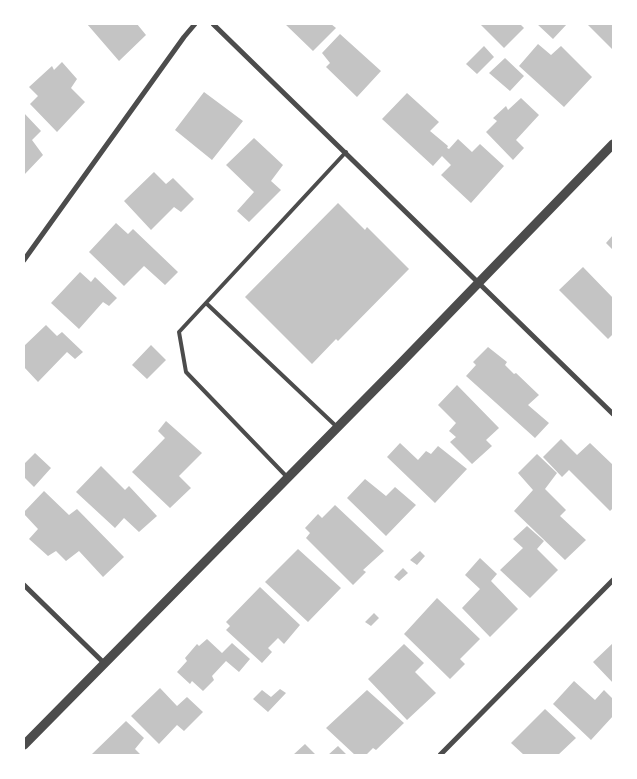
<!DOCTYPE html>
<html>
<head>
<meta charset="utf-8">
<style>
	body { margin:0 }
	#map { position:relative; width:637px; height:779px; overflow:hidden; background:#fff; font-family:"Source Sans 3",sans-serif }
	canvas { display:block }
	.frame { position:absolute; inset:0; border:25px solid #fff; pointer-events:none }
</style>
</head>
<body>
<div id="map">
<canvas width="637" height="779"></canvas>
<div class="frame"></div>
</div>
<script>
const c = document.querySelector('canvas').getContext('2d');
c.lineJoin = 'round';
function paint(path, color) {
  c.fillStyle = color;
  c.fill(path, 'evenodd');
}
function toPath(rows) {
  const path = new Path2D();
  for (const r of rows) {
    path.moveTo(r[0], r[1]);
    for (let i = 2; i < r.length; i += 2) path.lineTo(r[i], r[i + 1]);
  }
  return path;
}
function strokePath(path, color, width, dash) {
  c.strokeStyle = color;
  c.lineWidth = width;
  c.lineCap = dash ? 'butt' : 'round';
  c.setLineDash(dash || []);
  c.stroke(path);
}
paint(toPath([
	[87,24,137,24,146,35,119,61],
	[285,24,331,24,336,28,313,51],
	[480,24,520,24,524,28,504,48],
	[537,24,567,24,553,39],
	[587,24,613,24,613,50],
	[340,34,381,71,357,97,326,67,330,63,322,53],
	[538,44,551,55,561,46,592,77,564,107,519,66],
	[484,46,494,57,477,74,466,64],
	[505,58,524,76,510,91,489,73],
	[62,62,77,79,71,88,85,102,57,132,30,104,38,96,29,87,52,66,54,70],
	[204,92,243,121,212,160,175,130],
	[407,93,439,122,430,131,448,146,447,148,449,149,458,139,472,152,480,144,504,166,471,203,441,175,451,165,442,156,433,166,382,119],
	[521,98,539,115,516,140,524,148,513,160,486,132,497,121,493,118,506,106,508,110],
	[24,113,41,131,32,140,43,155,24,175],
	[254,138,283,165,271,181,281,190,249,222,237,211,254,192,226,165],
	[154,172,166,184,173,178,194,199,181,212,174,207,151,230,124,201],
	[338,203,365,230,367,227,409,269,338,341,336,339,312,364,245,297],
	[116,223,128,234,133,229,178,272,165,285,144,266,124,286,89,252],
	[613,235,613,250,606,243],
	[583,267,613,298,613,334,608,339,559,290],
	[80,272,91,282,95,277,117,298,109,306,103,302,79,329,51,303],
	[46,325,57,336,62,332,83,352,75,359,67,352,38,382,24,367,24,346],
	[151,345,166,360,147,379,132,365],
	[488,347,507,362,505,365,514,374,516,373,539,395,528,405,549,423,535,438,466,376,476,365,473,362],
	[457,385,499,428,486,440,492,446,472,464,450,442,456,437,449,431,456,423,438,405],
	[166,421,202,453,179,476,191,488,170,508,132,472,165,438,158,431],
	[561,439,577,455,590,443,613,465,613,508,610,511,569,470,562,477,543,457],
	[400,443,418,460,426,451,431,454,438,446,467,469,435,503,387,457],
	[35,453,51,468,34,487,25,478,24,479,24,464],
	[537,454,557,473,545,489,566,510,560,516,586,540,565,560,514,511,533,490,518,473],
	[101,466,125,490,129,486,157,516,139,532,124,518,115,528,76,492],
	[365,479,386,496,395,487,416,505,386,536,347,498],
	[44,491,69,515,77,509,124,557,103,577,79,551,66,561,56,551,48,556,29,539,38,529,24,514,24,512],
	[335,505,384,551,363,570,366,572,353,585,306,538,310,533,305,528,318,514,322,518],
	[527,526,544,541,537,549,558,570,530,598,500,570,523,548,513,539],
	[298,549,341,588,308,622,265,582],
	[420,551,425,556,417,565,410,560],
	[480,558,497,574,491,581,518,609,490,637,462,608,480,589,465,575],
	[403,568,408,573,399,581,394,577],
	[260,587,300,625,284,644,278,638,268,648,272,652,262,663,226,630,230,626,226,622],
	[437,598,480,639,460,659,465,664,450,679,404,634],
	[374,613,379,618,371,626,365,622],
	[207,639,222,653,232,643,250,659,239,672,226,661,212,676,214,680,203,691,192,681,190,684,177,672,187,661,185,658,197,644,199,646],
	[613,643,613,683,593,662],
	[404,644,424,663,415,672,436,693,407,720,368,679],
	[574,681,595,700,604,690,613,699,613,716,591,740,553,704],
	[160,688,177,706,187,697,203,712,184,731,177,725,159,744,131,716],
	[280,689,286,693,268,712,253,699,262,690,271,697],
	[367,690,404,723,376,750,373,748,366,755,355,755,326,728],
	[545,709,576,738,558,755,524,755,511,743],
	[126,721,144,738,135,749,141,755,91,755],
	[305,744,316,755,293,755],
	[338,746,347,755,328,755]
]), '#c4c4c4');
strokePath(toPath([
	[206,303,337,427],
	[288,478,186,372,179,332,346,152]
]), '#4c4c4c', 4);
strokePath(toPath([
	[213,24,613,414],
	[24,260,184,37,195,24],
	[24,585,105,664],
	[440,755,613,580]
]), '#4c4c4c', 5);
strokePath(toPath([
	[24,745,398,366,613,144]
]), '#4c4c4c', 9);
</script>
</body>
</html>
